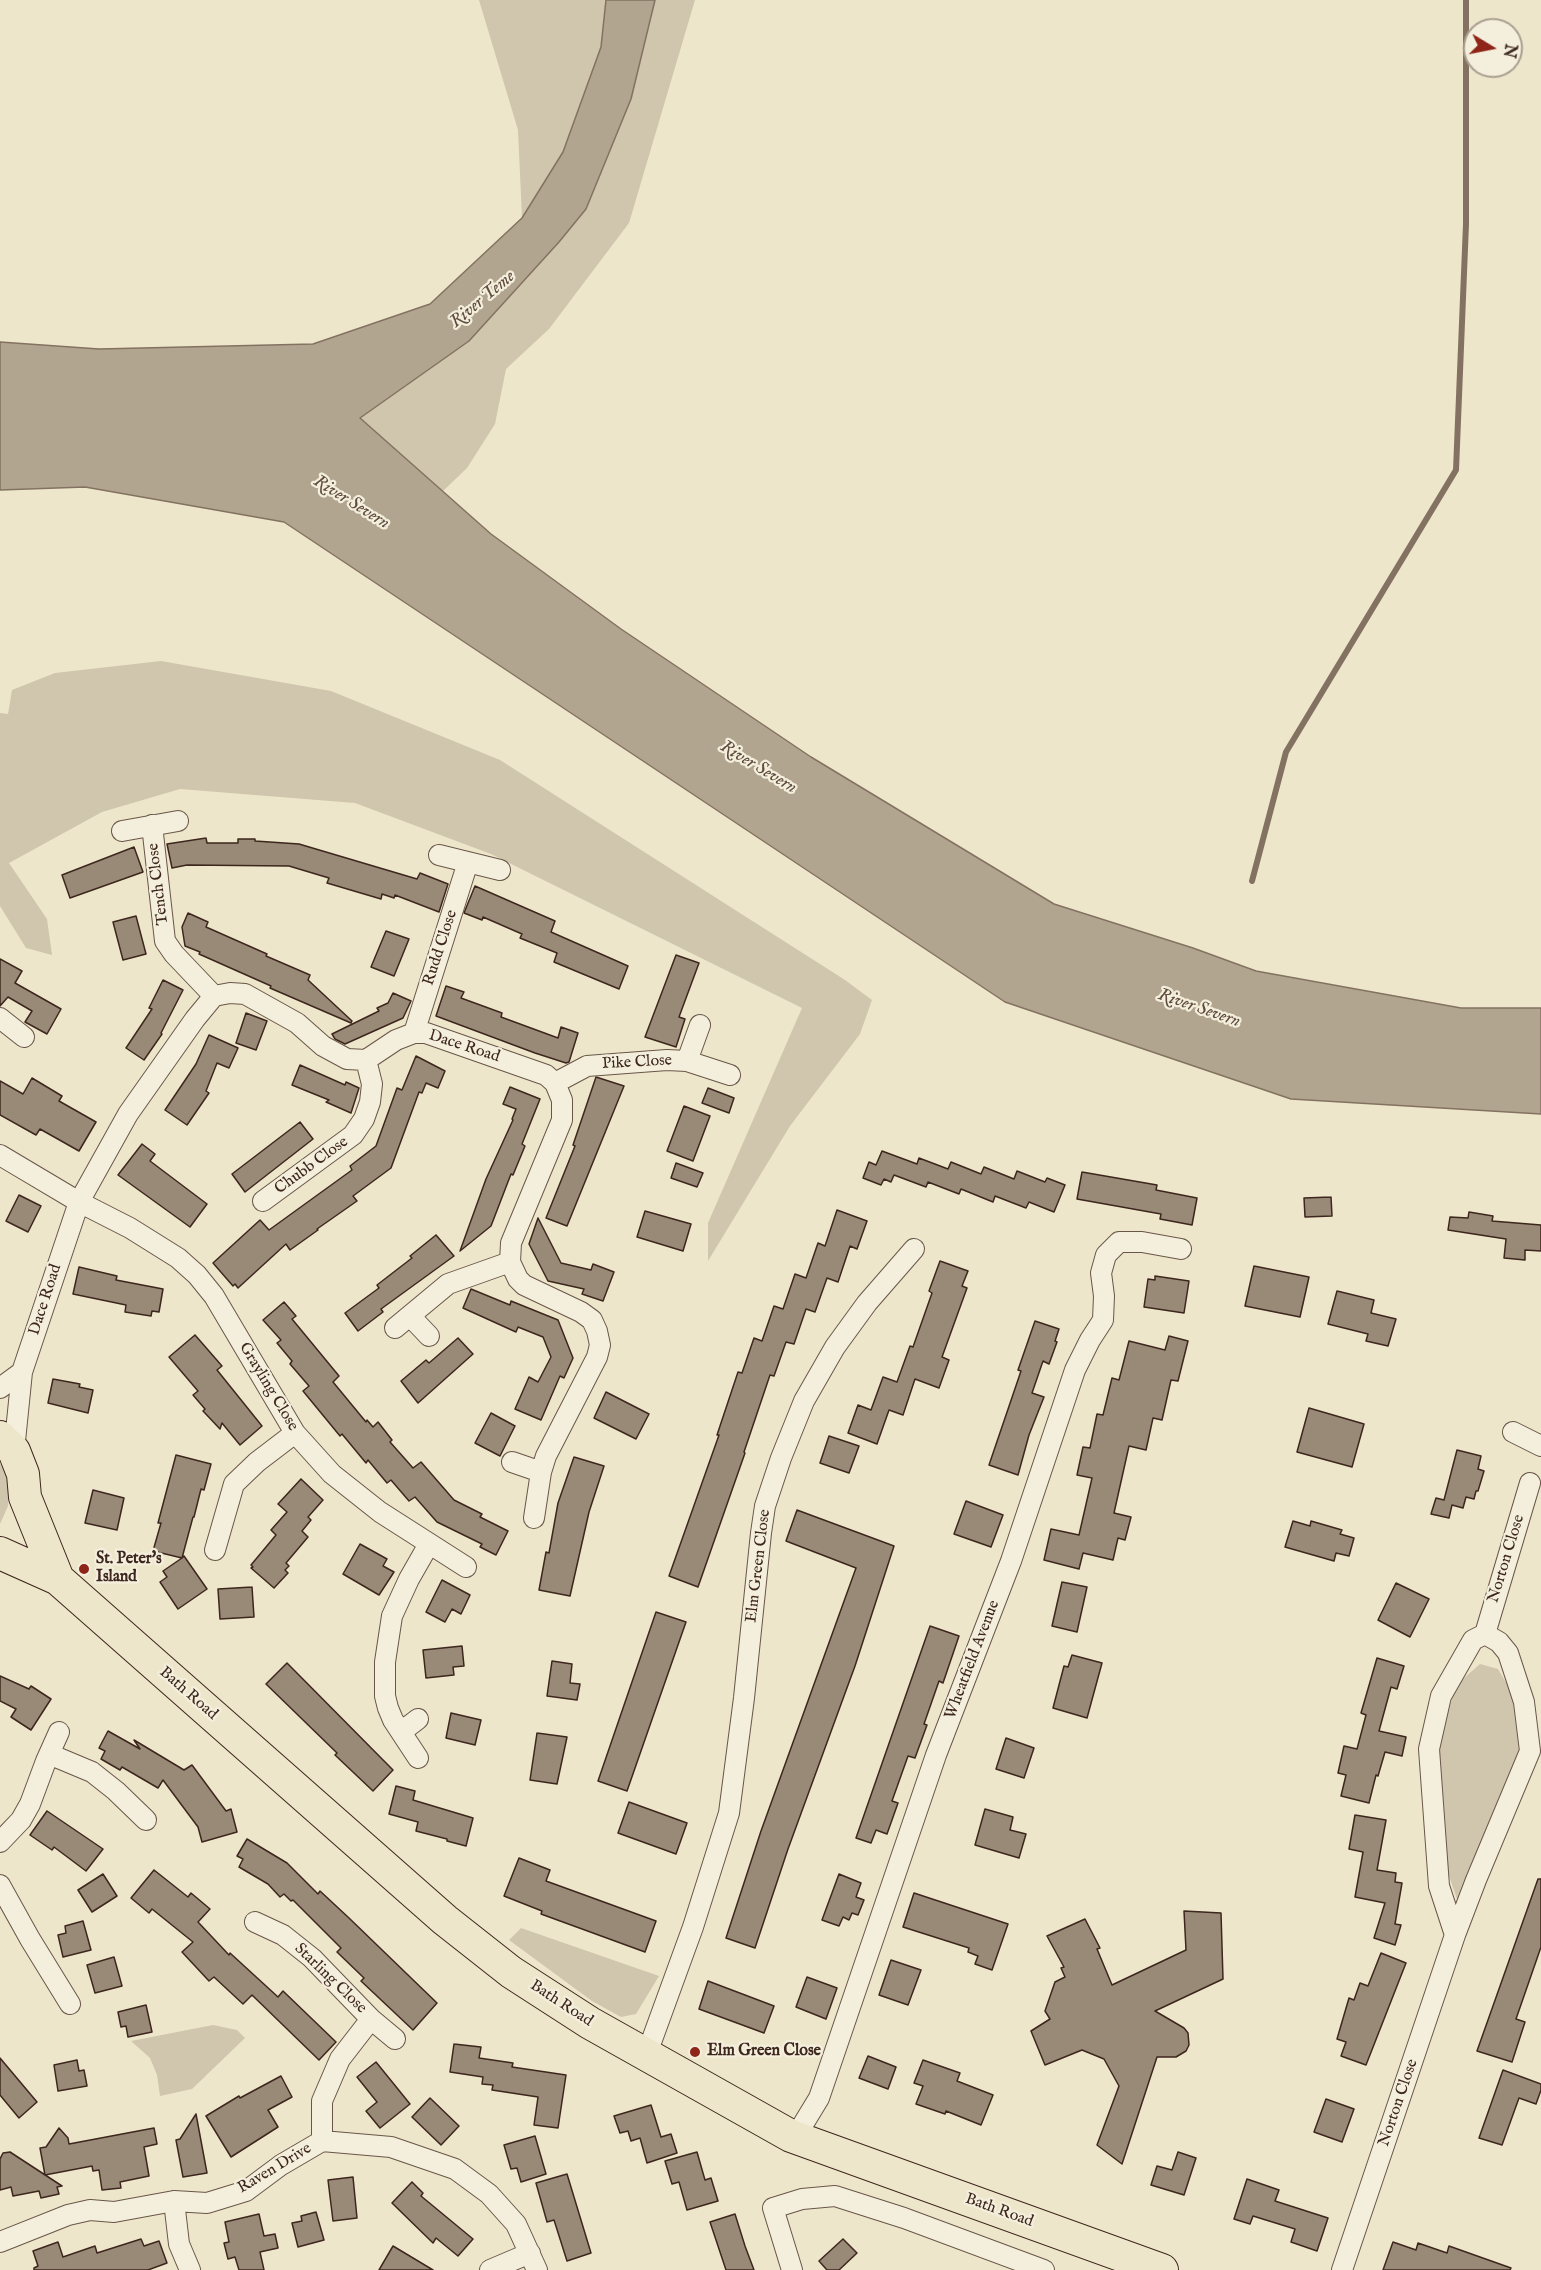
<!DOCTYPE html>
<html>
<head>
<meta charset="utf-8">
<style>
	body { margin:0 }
	#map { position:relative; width:1541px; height:2270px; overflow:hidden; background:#eee6ca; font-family:"IM FELL English",serif }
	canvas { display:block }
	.north { position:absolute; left:1463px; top:18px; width:60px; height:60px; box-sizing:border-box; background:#f4efdd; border:2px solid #ab9f90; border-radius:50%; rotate:100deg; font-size:16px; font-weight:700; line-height:24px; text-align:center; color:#3d261d }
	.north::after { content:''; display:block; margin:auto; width:21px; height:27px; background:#8f2418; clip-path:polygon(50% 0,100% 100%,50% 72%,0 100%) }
</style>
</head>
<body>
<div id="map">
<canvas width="1541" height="2270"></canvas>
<div class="north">N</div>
</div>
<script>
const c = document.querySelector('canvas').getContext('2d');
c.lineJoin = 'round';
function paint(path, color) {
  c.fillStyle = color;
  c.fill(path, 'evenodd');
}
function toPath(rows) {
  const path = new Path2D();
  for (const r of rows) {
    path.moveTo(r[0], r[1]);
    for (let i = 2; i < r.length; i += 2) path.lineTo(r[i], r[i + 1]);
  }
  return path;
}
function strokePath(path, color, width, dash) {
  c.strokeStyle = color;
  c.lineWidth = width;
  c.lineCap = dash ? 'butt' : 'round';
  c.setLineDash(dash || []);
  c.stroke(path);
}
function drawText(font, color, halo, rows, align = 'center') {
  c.font = font + ' "IM FELL English",serif';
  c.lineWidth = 4.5;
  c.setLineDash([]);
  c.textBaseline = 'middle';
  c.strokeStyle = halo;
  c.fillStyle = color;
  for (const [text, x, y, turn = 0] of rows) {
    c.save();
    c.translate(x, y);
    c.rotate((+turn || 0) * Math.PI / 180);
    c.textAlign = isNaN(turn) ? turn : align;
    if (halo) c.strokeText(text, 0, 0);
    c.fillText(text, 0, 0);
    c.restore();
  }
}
paint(toPath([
	[479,0,606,0,601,47,563,152,522,218,518,130],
	[655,0,695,0,629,223,549,329,506,369,495,424,467,468,443,491,359,417,469,341,559,242,586,209,631,99],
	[161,661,331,691,500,760,845,980,872,1000,860,1034,790,1126,708,1261,708,1223,802,1008,491,854,355,803,180,789,102,812,9,863,47,919,52,955,26,948,0,906,0,713,8,714,12,690,55,673],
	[0,1463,5,1472,9,1489,8,1506,0,1524],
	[1480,1664,1498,1669,1514,1696,1520,1759,1459,1905,1448,1873,1439,1744,1456,1685],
	[521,1928,659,1976,636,2014,621,2017,592,2001,509,1940],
	[213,2025,237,2030,245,2038,192,2089,160,2096,157,2075,150,2058,131,2041]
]), '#d0c5ad');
const water = toPath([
	[606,0,655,0,631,99,586,209,559,242,469,341,360,418,491,534,621,629,811,757,1054,904,1193,948,1256,971,1461,1008,1541,1008,1541,1114,1291,1099,1005,1002,284,522,85,487,0,490,0,342,99,349,313,344,430,304,522,218,563,152,601,47,606,0]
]);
paint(water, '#b2a58f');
strokePath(water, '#837261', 1.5);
strokePath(toPath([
	[1252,881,1286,752,1456,470,1466,224,1466,0]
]), '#837261', 6);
const building = toPath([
	[206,838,207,843,238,843,238,839,255,839,255,841,299,844,417,879,420,873,448,884,439,912,395,895,394,898,382,894,381,899,327,883,329,878,289,866,187,865,172,868,167,844,206,838],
	[134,847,143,872,70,898,62,875,134,847],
	[475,886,555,921,551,932,628,966,619,989,554,962,557,953,520,938,522,934,483,917,482,920,464,913,475,886],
	[188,913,208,922,206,927,267,954,266,956,310,975,308,980,352,1021,351,1023,270,988,271,986,199,954,200,952,185,946,182,927,188,913],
	[136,916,146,954,123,960,113,922,136,916],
	[386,931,409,939,394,976,371,967,386,931],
	[676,955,699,963,679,1017,685,1019,676,1047,645,1037,676,955],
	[0,959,22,971,15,983,61,1009,47,1034,25,1022,32,1011,8,997,0,1006,0,959],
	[163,980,183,990,161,1033,162,1034,144,1060,126,1048,152,1009,149,1008,163,980],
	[446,986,464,992,461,998,502,1013,501,1017,558,1038,561,1027,578,1033,569,1062,566,1063,535,1053,436,1016,446,986],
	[393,993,411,1001,403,1018,345,1044,335,1039,332,1034,379,1011,377,1008,388,1003,393,993],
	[246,1013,267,1021,256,1050,236,1043,246,1013],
	[209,1035,238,1048,229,1068,217,1063,206,1091,209,1093,187,1125,165,1110,196,1064,209,1035],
	[416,1056,445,1071,438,1088,426,1083,422,1093,419,1092,391,1168,353,1196,357,1201,317,1229,318,1230,290,1250,286,1244,238,1288,235,1284,233,1286,213,1263,260,1220,269,1230,352,1170,350,1166,376,1146,397,1088,402,1090,416,1056],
	[300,1065,345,1085,346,1082,359,1088,351,1113,326,1102,329,1100,292,1085,300,1065],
	[596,1077,624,1086,567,1226,546,1218,575,1146,573,1145,596,1077],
	[32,1078,62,1096,59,1101,96,1122,79,1151,40,1129,36,1135,0,1115,0,1081,23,1094,32,1078],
	[510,1087,540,1099,522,1144,525,1146,513,1175,511,1174,491,1226,460,1251,486,1179,513,1120,512,1119,516,1109,503,1104,510,1087],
	[708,1088,734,1098,729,1113,702,1103,708,1088],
	[684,1106,710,1116,693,1161,667,1151,684,1106],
	[300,1122,313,1139,245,1192,232,1174,300,1122],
	[142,1144,155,1154,150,1161,207,1204,190,1227,118,1175,142,1144],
	[882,1151,917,1164,919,1158,948,1169,951,1162,981,1174,984,1167,1014,1179,1017,1171,1045,1182,1047,1178,1065,1185,1054,1212,1029,1202,1026,1208,995,1196,993,1202,961,1189,959,1194,928,1182,926,1187,894,1175,891,1182,884,1179,881,1185,863,1178,869,1162,876,1165,882,1151],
	[676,1163,703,1173,697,1187,671,1178,676,1163],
	[1082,1172,1157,1185,1156,1190,1197,1198,1192,1225,1160,1219,1161,1214,1077,1199,1082,1172],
	[19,1195,41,1206,28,1232,6,1221,19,1195],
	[1331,1197,1332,1216,1305,1217,1304,1198,1331,1197],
	[837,1210,867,1221,857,1249,850,1246,838,1282,827,1278,815,1312,806,1309,794,1344,786,1342,774,1376,770,1375,744,1452,745,1453,698,1587,669,1576,719,1435,717,1435,738,1372,742,1373,754,1338,762,1341,774,1306,783,1309,795,1274,806,1278,818,1243,825,1246,837,1210],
	[645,1211,691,1224,683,1251,637,1237,645,1211],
	[1469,1212,1493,1216,1492,1221,1541,1225,1541,1251,1525,1250,1525,1260,1504,1258,1506,1239,1448,1230,1450,1217,1468,1218,1469,1212],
	[538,1218,561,1263,591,1270,593,1264,614,1272,603,1301,582,1294,584,1289,548,1281,529,1244,538,1218],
	[436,1235,454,1256,381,1309,383,1312,358,1331,345,1313,379,1288,377,1285,412,1258,410,1256,436,1235],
	[940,1261,968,1271,962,1286,967,1288,942,1357,949,1360,939,1388,915,1379,903,1415,889,1410,877,1444,848,1433,858,1405,871,1410,883,1377,897,1382,910,1346,913,1347,932,1293,929,1291,940,1261],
	[1254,1266,1309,1277,1300,1317,1245,1306,1254,1266],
	[79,1267,117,1276,116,1280,163,1289,159,1312,152,1311,151,1316,125,1312,126,1305,73,1294,79,1267],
	[1155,1276,1189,1281,1184,1313,1144,1307,1148,1279,1155,1280,1155,1276],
	[471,1289,510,1305,511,1301,558,1320,573,1358,564,1378,560,1376,541,1420,515,1409,529,1377,538,1382,551,1357,543,1337,518,1327,516,1332,463,1308,471,1289],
	[1337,1291,1374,1300,1371,1313,1396,1319,1388,1346,1366,1341,1368,1334,1328,1324,1337,1291],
	[284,1302,296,1316,292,1319,339,1376,333,1382,366,1422,367,1420,373,1427,378,1422,392,1440,390,1442,413,1468,421,1462,454,1500,482,1514,480,1517,508,1531,496,1555,480,1547,482,1544,437,1522,415,1497,409,1501,391,1480,387,1483,368,1460,366,1463,342,1434,340,1436,303,1391,309,1386,290,1364,292,1361,277,1343,281,1340,263,1320,284,1302],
	[1035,1321,1059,1329,1055,1341,1057,1342,1049,1364,1043,1361,1032,1393,1044,1397,1029,1435,1018,1475,989,1465,1021,1371,1018,1370,1035,1321],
	[195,1335,222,1366,217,1370,262,1426,240,1445,222,1423,220,1429,203,1411,205,1409,193,1395,198,1391,169,1357,195,1335],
	[1169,1336,1188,1341,1178,1381,1171,1380,1162,1420,1153,1418,1146,1450,1129,1446,1114,1513,1131,1517,1125,1540,1118,1538,1113,1560,1083,1553,1079,1569,1044,1560,1051,1529,1079,1535,1092,1478,1077,1475,1083,1447,1090,1448,1097,1414,1103,1415,1112,1378,1119,1380,1129,1341,1165,1350,1169,1336],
	[458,1338,473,1354,418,1403,401,1381,426,1360,429,1363,458,1338],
	[53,1379,80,1384,79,1387,93,1390,88,1413,48,1403,53,1379],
	[606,1392,649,1414,636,1439,594,1418,606,1392],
	[1309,1408,1364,1424,1352,1467,1297,1452,1309,1408],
	[491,1413,515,1426,500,1456,475,1443,491,1413],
	[829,1436,859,1446,849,1473,820,1463,829,1436],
	[1457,1450,1481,1456,1478,1469,1484,1471,1478,1491,1476,1491,1474,1499,1466,1497,1463,1508,1452,1505,1449,1518,1431,1514,1436,1498,1444,1500,1457,1450],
	[176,1455,211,1464,204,1490,201,1489,194,1517,193,1517,182,1558,184,1556,207,1589,178,1609,160,1582,167,1577,163,1571,182,1558,153,1551,161,1523,158,1523,176,1455],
	[574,1457,604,1466,589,1512,570,1596,539,1590,546,1552,549,1553,558,1503,574,1457],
	[301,1479,323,1500,308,1517,311,1520,302,1531,308,1537,286,1563,289,1566,285,1570,288,1573,274,1588,251,1568,253,1567,251,1565,276,1535,271,1530,287,1512,278,1504,301,1479],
	[93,1490,124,1498,117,1530,85,1523,93,1490],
	[966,1501,1003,1515,991,1547,954,1534,966,1501],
	[797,1510,894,1546,855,1666,788,1849,755,1948,726,1938,761,1831,856,1568,786,1541,797,1510],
	[1293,1521,1310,1526,1311,1521,1342,1530,1340,1534,1354,1538,1349,1556,1336,1553,1334,1561,1285,1547,1293,1521],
	[360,1544,387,1559,383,1566,394,1572,379,1595,343,1574,360,1544],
	[442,1580,470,1595,461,1614,452,1609,445,1622,426,1612,442,1580],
	[1062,1582,1087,1587,1077,1632,1052,1626,1062,1582],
	[1396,1583,1429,1599,1410,1637,1378,1620,1396,1583],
	[252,1587,254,1617,220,1619,218,1589,252,1587],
	[656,1612,686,1622,627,1791,598,1781,656,1612],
	[930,1626,959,1636,943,1683,939,1681,924,1724,927,1725,915,1758,908,1756,892,1801,898,1803,887,1834,876,1830,871,1843,856,1838,930,1626],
	[462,1646,464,1666,453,1667,454,1675,426,1678,423,1650,462,1646],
	[1072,1655,1102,1663,1087,1718,1053,1708,1064,1666,1068,1667,1072,1655],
	[1377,1658,1404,1666,1397,1689,1391,1687,1379,1731,1406,1737,1402,1756,1385,1752,1378,1776,1376,1775,1369,1803,1341,1796,1346,1775,1338,1773,1344,1746,1357,1749,1366,1715,1361,1713,1377,1658],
	[552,1661,572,1664,570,1683,580,1684,577,1700,547,1696,552,1661],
	[287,1663,393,1770,373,1791,335,1755,337,1753,266,1684,287,1663],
	[0,1676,29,1689,31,1686,51,1699,31,1730,11,1717,16,1709,0,1701,0,1676],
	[451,1713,481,1720,475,1745,446,1738,451,1713],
	[108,1731,140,1749,134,1740,184,1770,192,1765,226,1811,231,1809,237,1832,202,1842,198,1827,163,1780,158,1788,122,1767,120,1770,101,1759,105,1751,99,1748,108,1731],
	[537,1733,567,1737,557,1784,530,1780,537,1733],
	[1006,1738,1034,1748,1024,1778,996,1769,1006,1738],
	[396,1786,415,1791,413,1800,473,1818,466,1846,447,1841,447,1839,416,1831,418,1822,389,1814,396,1786],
	[629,1802,687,1823,676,1854,618,1833,629,1802],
	[985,1809,1013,1817,1010,1830,1026,1834,1019,1858,975,1845,985,1809],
	[47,1811,103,1849,86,1871,54,1847,52,1850,30,1835,47,1811],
	[1355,1815,1386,1820,1377,1870,1396,1873,1395,1882,1402,1883,1395,1924,1401,1925,1395,1945,1374,1938,1385,1903,1355,1897,1363,1852,1349,1849,1355,1815],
	[247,1839,287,1863,318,1894,320,1891,349,1918,437,2003,413,2030,361,1981,364,1978,337,1952,341,1948,293,1900,291,1901,284,1894,280,1897,268,1884,239,1867,243,1859,237,1856,247,1839],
	[519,1858,550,1870,546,1881,656,1921,645,1952,541,1914,542,1911,504,1896,519,1858],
	[154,1870,188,1897,191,1893,210,1909,198,1922,229,1955,230,1953,278,1997,283,1991,336,2042,319,2060,252,1995,243,2004,214,1977,209,1981,182,1952,193,1942,152,1909,149,1913,131,1898,154,1870],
	[103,1874,117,1896,92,1912,78,1890,103,1874],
	[839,1874,861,1883,856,1897,864,1900,858,1915,852,1913,849,1920,843,1917,839,1926,822,1920,839,1874],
	[1538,1879,1541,1879,1541,1947,1516,2019,1525,2022,1512,2062,1477,2051,1538,1879],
	[914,1893,1008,1924,992,1970,975,1964,978,1956,968,1952,969,1948,903,1927,914,1893],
	[1184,1911,1221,1913,1223,1979,1155,2011,1184,2028,1188,2033,1189,2045,1186,2051,1176,2057,1157,2057,1122,2164,1097,2145,1119,2086,1104,2059,1082,2050,1045,2065,1031,2031,1050,2019,1045,2011,1055,1982,1065,1977,1061,1968,1064,1967,1047,1936,1085,1919,1100,1948,1097,1949,1112,1985,1186,1950,1184,1911],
	[83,1921,91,1950,63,1957,58,1935,66,1933,65,1926,83,1921],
	[1381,1953,1406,1963,1366,2065,1341,2056,1346,2042,1337,2039,1349,1998,1354,2000,1360,1983,1368,1986,1381,1953],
	[114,1957,122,1986,95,1993,87,1965,114,1957],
	[891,1960,921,1970,908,2005,879,1995,891,1960],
	[807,1977,837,1988,826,2019,796,2007,807,1977],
	[708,1981,774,2006,764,2033,699,2009,708,1981],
	[146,2005,152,2032,128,2037,126,2026,121,2027,118,2012,146,2005],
	[454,2044,481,2047,479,2058,513,2063,512,2067,566,2075,558,2128,534,2125,538,2097,492,2090,493,2085,482,2084,483,2077,450,2072,454,2044],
	[868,2056,896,2067,888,2089,859,2078,868,2056],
	[0,2058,37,2102,19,2118,0,2095,0,2058],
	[77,2060,79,2071,84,2070,87,2086,58,2091,54,2065,77,2060],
	[923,2060,960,2073,957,2081,993,2095,981,2125,946,2111,945,2114,916,2104,923,2086,914,2083,923,2060],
	[376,2062,410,2104,380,2128,366,2111,377,2102,357,2077,376,2062],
	[1503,2070,1541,2084,1541,2090,1536,2104,1519,2098,1502,2145,1479,2138,1503,2070],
	[281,2076,292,2097,268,2110,278,2127,231,2157,206,2116,239,2096,240,2098,281,2076],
	[430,2098,459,2126,441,2145,412,2117,430,2098],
	[1326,2099,1354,2109,1342,2142,1314,2132,1326,2099],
	[651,2105,661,2137,671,2134,677,2153,647,2163,640,2138,631,2141,628,2131,620,2133,614,2116,651,2105],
	[196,2114,207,2173,183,2177,176,2140,180,2139,196,2114],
	[59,2128,68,2138,69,2144,154,2128,157,2144,144,2147,149,2176,120,2182,121,2188,102,2190,99,2170,93,2171,92,2166,45,2175,40,2148,46,2147,59,2128],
	[535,2136,546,2174,521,2182,517,2168,511,2169,504,2145,535,2136],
	[10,2152,62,2186,57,2187,59,2194,41,2198,39,2191,13,2196,11,2187,0,2190,0,2159,3,2153,10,2152],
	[697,2152,705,2180,711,2178,718,2201,687,2210,679,2182,672,2184,665,2161,697,2152],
	[1178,2152,1196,2158,1184,2195,1151,2185,1157,2166,1172,2170,1178,2152],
	[567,2174,591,2253,567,2261,554,2220,547,2222,536,2183,567,2174],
	[353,2177,357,2218,333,2221,328,2180,353,2177],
	[1247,2179,1279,2190,1275,2201,1328,2218,1317,2251,1291,2242,1295,2229,1253,2216,1250,2224,1234,2219,1247,2179],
	[412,2182,423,2193,421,2196,473,2239,458,2256,436,2238,433,2243,392,2203,412,2182],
	[316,2212,324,2240,298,2247,292,2223,302,2221,301,2216,316,2212],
	[259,2214,264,2236,275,2234,278,2248,260,2252,264,2270,239,2270,235,2257,228,2259,224,2243,229,2242,225,2222,259,2214],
	[735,2214,745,2246,754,2270,726,2270,710,2222,735,2214],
	[141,2239,144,2246,159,2241,167,2263,148,2270,34,2270,34,2268,38,2266,33,2251,58,2242,63,2257,95,2246,97,2253,141,2239],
	[843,2239,857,2253,839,2270,827,2270,819,2261,843,2239],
	[1393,2242,1416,2250,1418,2243,1447,2253,1449,2246,1511,2268,1510,2270,1383,2270,1393,2242],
	[393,2246,433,2270,379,2270,393,2246]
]);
paint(building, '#998a77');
strokePath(building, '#3d261d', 1.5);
const minor = toPath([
	[152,825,165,941,174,954,214,996],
	[122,831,178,821],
	[439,855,500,870],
	[0,1018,24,1037],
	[414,1033,468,862],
	[687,1061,700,1025],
	[555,1083,587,1066,667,1060,687,1061,730,1075],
	[0,1155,79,1202,130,1228,178,1258,197,1275,214,1296,295,1433,332,1474,380,1512,466,1567],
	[263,1201,353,1135,364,1119,370,1102,372,1084,366,1060],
	[410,1316,429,1336],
	[395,1328,448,1284,510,1262],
	[0,1388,22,1372],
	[1513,1432,1541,1446],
	[14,1451,22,1372,79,1202,128,1114,195,1019,214,996,230,993,245,994,297,1023,323,1046,347,1059,366,1060,396,1040,414,1033,426,1033,546,1075,555,1083,562,1100,562,1120,511,1243,510,1262,518,1279,524,1285,581,1312,592,1320,597,1331,600,1345,597,1357,546,1456,541,1472,534,1518],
	[512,1462,541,1472],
	[215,1550,234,1484,257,1462,295,1433],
	[401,1732,418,1719],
	[49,1754,92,1772,116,1791,146,1820],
	[418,1758,393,1720,388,1708,385,1696,385,1662,392,1616,409,1579,429,1544],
	[0,1842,21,1820,30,1804,46,1761,59,1732],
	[0,1885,30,1939,70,2004],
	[255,1922,283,1935,312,1958,371,2019,340,2059,322,2101,322,2141],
	[1455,1935,1439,1886,1429,1749,1441,1696,1473,1640,1485,1634],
	[371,2019,395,2039],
	[646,2056,693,1927,729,1813,744,1698,761,1533,765,1506,781,1458,804,1401,835,1347,867,1303,914,1249],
	[791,2136,802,2126,819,2098,936,1755,1011,1561,1075,1370,1090,1340,1103,1320,1104,1296,1101,1273,1106,1255,1119,1242,1142,1242,1181,1249],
	[174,2201,179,2244,190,2270],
	[0,2242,68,2215,90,2210,114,2212,174,2201,207,2203,246,2191,281,2165,322,2141,391,2147,455,2169,489,2194,516,2224,537,2270],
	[490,2270,530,2253],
	[792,2270,773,2208,802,2199,835,2196,904,2218,1044,2270],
	[1342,2270,1455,1935,1476,1880,1530,1751,1524,1702,1508,1653,1499,1642,1485,1634,1530,1483]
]);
const primary = toPath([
	[0,1437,14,1451,23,1474,25,1497,58,1579],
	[0,1553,58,1579,445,1920,511,1972,590,2023,791,2136,1162,2270]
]);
strokePath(minor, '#695648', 22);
strokePath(primary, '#3d261d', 34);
strokePath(minor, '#f4efdd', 20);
strokePath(primary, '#eee6ca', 32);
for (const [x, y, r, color] of [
	[84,1569,6,"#8f2418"],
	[695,2052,6,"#8f2418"]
]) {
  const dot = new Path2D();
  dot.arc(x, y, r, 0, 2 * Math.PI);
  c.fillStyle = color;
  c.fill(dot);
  strokePath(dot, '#f4efdd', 2);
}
drawText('16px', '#3d261d', '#f4efdd', [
	["Tench Close",159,884,-97],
	["Rudd Close",441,948,-72],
	["Dace Road",464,1047,18],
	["Pike Close",637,1063,-3],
	["Chubb Close",312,1166,-36],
	["Dace Road",46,1300,-72],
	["Grayling Close",268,1387,59],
	["Norton Close",1507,1559,-73],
	["Elm Green Close",759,1566,-83],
	["Wheatfield Avenue",973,1660,-69],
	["Bath Road",188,1694,41],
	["Starling Close",330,1979,44],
	["Bath Road",561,2004,33],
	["Norton Close",1399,2103,-71],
	["Raven Drive",275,2169,-31],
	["Bath Road",999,2211,20]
]);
drawText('bold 16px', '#3d261d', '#f4efdd', [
	["St. Peter's",96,1560],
	["Island",96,1578],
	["Elm Green Close",707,2052]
], 'left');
drawText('italic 18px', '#604c3f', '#f4efdd', [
	["River Teme",483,300,-40],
	["River Severn",351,503,32],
	["River Severn",758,768,31],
	["River Severn",1199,1009,19]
]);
</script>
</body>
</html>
